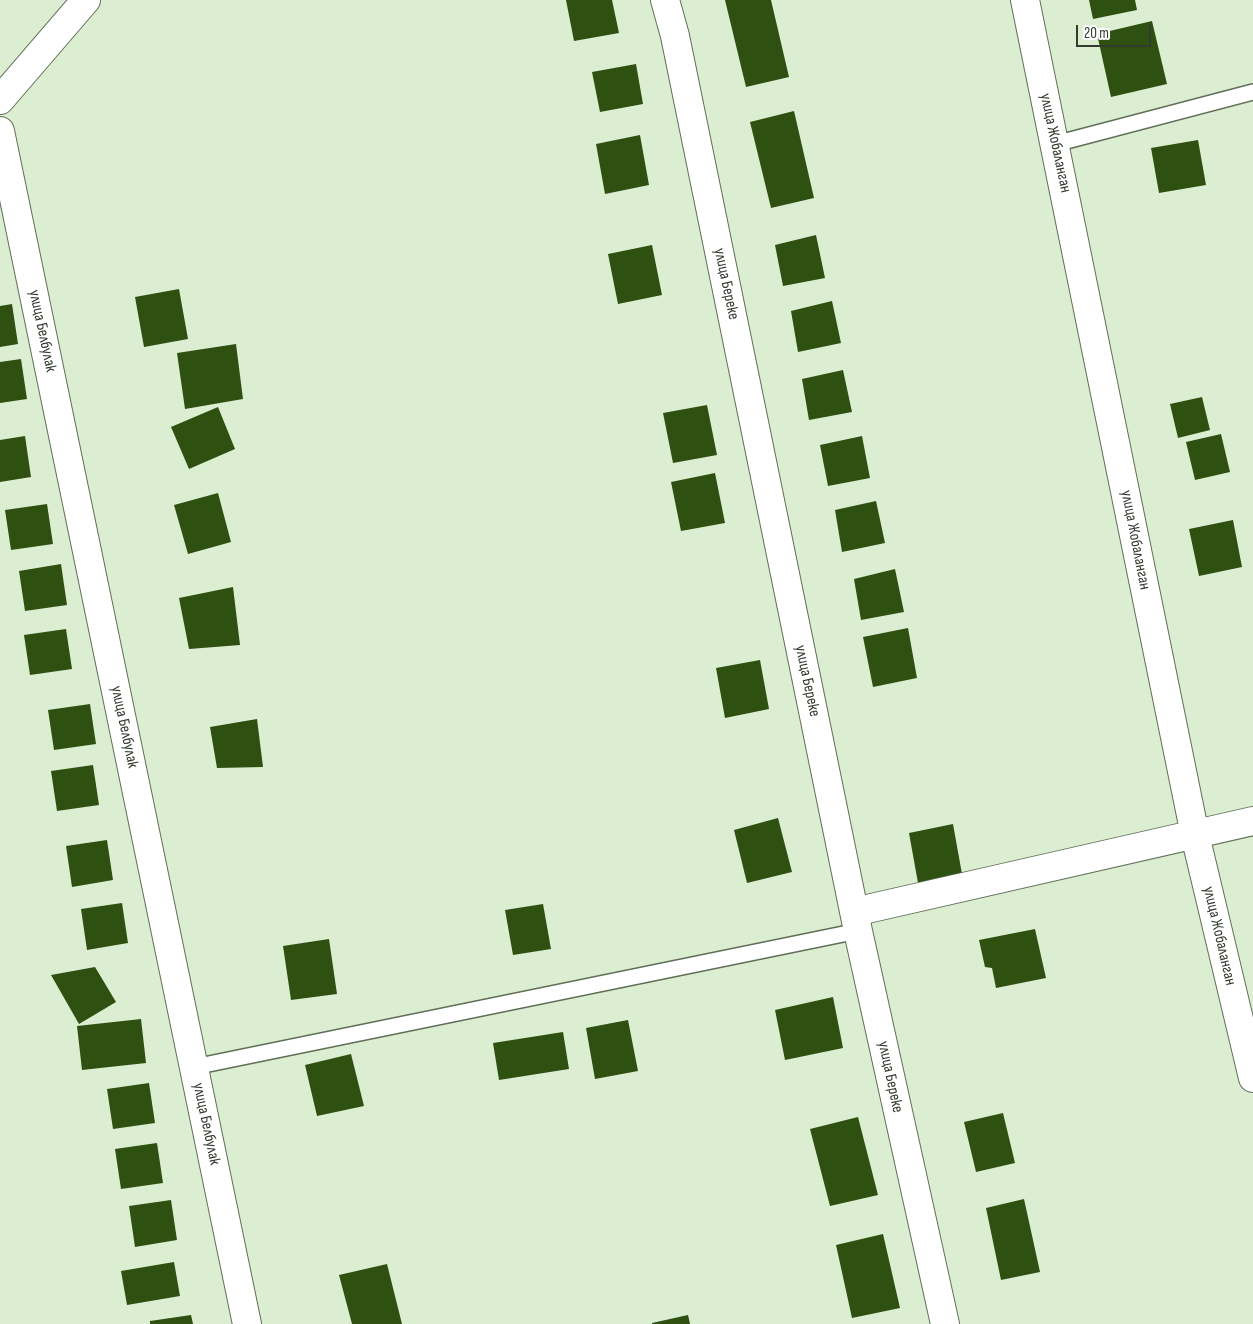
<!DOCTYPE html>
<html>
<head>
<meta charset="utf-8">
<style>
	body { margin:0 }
	#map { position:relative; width:1253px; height:1324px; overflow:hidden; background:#dceed2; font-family:"Sofia Sans Condensed",sans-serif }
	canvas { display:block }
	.scale { position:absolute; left:1076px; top:25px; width:75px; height:22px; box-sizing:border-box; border:2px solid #333a2f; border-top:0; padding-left:6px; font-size:15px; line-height:18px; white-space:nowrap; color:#333a2f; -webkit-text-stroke:4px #fff; paint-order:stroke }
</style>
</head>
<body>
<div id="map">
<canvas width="1253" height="1324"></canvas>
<div class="scale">20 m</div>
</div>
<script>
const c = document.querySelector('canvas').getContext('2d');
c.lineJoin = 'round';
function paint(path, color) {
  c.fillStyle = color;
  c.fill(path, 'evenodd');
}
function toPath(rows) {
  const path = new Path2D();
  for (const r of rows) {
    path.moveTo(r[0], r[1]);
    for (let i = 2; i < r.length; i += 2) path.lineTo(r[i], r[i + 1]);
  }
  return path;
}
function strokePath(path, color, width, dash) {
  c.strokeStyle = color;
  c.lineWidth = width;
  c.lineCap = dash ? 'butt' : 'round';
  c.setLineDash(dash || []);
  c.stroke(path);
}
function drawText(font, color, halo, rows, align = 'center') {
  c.font = font + ' "Sofia Sans Condensed",sans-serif';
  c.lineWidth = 5;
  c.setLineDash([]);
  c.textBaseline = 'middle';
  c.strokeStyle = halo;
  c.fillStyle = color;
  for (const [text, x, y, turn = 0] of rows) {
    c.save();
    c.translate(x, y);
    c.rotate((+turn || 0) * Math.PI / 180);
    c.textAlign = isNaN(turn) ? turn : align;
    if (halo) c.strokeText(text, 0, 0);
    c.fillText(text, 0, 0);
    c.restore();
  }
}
paint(toPath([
	[566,0,612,0,619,33,574,41],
	[725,0,771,0,789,77,746,87],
	[1089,0,1135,0,1137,10,1093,19],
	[1152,21,1167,84,1111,97,1097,34],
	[636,64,643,104,600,112,592,72],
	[794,111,814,198,771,208,750,122],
	[640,135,649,185,605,194,596,144],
	[1198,140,1206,185,1159,193,1151,148],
	[816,235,825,278,783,286,775,245],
	[652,245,662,295,618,304,608,254],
	[179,289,188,339,144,347,135,297],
	[832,301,841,343,798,352,791,311],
	[12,304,18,344,0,347,0,306],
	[236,344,243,399,185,409,177,353],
	[21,359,27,399,0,403,0,362],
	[843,370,852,412,809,420,802,379],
	[1202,397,1210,430,1178,438,1170,404],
	[707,405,717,455,673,463,663,413],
	[218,407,235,449,189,469,171,427],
	[1221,434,1230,472,1195,480,1186,442],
	[25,436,31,477,0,482,0,440],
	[862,436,870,478,828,486,820,445],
	[715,473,725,523,681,531,671,482],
	[218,493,231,542,188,554,174,505],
	[876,501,885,543,842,552,835,510],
	[47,504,53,544,11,550,5,510],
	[1233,520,1242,567,1199,576,1189,529],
	[61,564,67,605,25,611,19,571],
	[895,569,904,612,861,620,854,579],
	[233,587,240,645,189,649,179,598],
	[908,628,917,678,873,687,863,637],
	[66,629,72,669,30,675,24,635],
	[760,660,769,709,725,718,716,668],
	[90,704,96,744,54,750,48,710],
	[257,719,263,767,217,768,210,727],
	[93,765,99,805,57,811,51,771],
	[778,818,792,872,747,883,734,830],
	[953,824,962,874,918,883,909,833],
	[107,840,113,880,72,887,66,846],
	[122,903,128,943,87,950,81,909],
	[543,904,551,949,513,955,505,910],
	[1035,929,1046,978,996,988,992,968,985,967,979,940],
	[329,939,337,994,291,1000,283,946],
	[95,967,116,1002,79,1024,51,975],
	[833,997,843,1048,785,1060,775,1010],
	[141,1019,146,1063,82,1070,77,1026],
	[628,1020,638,1071,595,1079,586,1028],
	[563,1032,569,1069,499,1080,493,1043],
	[351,1054,364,1106,317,1116,305,1065],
	[149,1083,155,1123,113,1129,107,1089],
	[1003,1113,1015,1163,976,1172,964,1122],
	[858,1117,878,1195,830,1206,810,1129],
	[157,1143,163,1183,121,1189,115,1149],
	[1024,1199,1040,1272,1001,1280,986,1208],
	[171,1200,177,1240,135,1247,129,1206],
	[883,1234,900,1308,852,1318,836,1245],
	[174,1262,180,1296,127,1305,121,1271],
	[387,1264,402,1324,352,1324,339,1275],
	[191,1315,193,1324,150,1324,150,1321],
	[688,1315,690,1324,652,1324,652,1323]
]), '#2e5010');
const service = toPath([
	[1055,144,1253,92],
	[194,1067,858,931]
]);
const minor = toPath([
	[665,0,675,36,858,931,945,1324],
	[1025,0,1195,835,1253,1078],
	[0,100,86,0],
	[0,131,247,1324],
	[854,912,1253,821]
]);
strokePath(service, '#606f57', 18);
strokePath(minor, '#606f57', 30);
strokePath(service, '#fff', 15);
strokePath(minor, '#fff', 28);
drawText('16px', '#333a2f', '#fff', [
	["улица Жобаланган",1055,143,78],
	["улица Береке",726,284,78],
	["улица Белбулак",42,331,78],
	["улица Жобаланган",1135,540,79],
	["улица Береке",807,681,78],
	["улица Белбулак",124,727,78],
	["улица Жобаланган",1219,936,77],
	["улица Береке",890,1077,78],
	["улица Белбулак",206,1124,78]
]);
</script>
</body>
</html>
